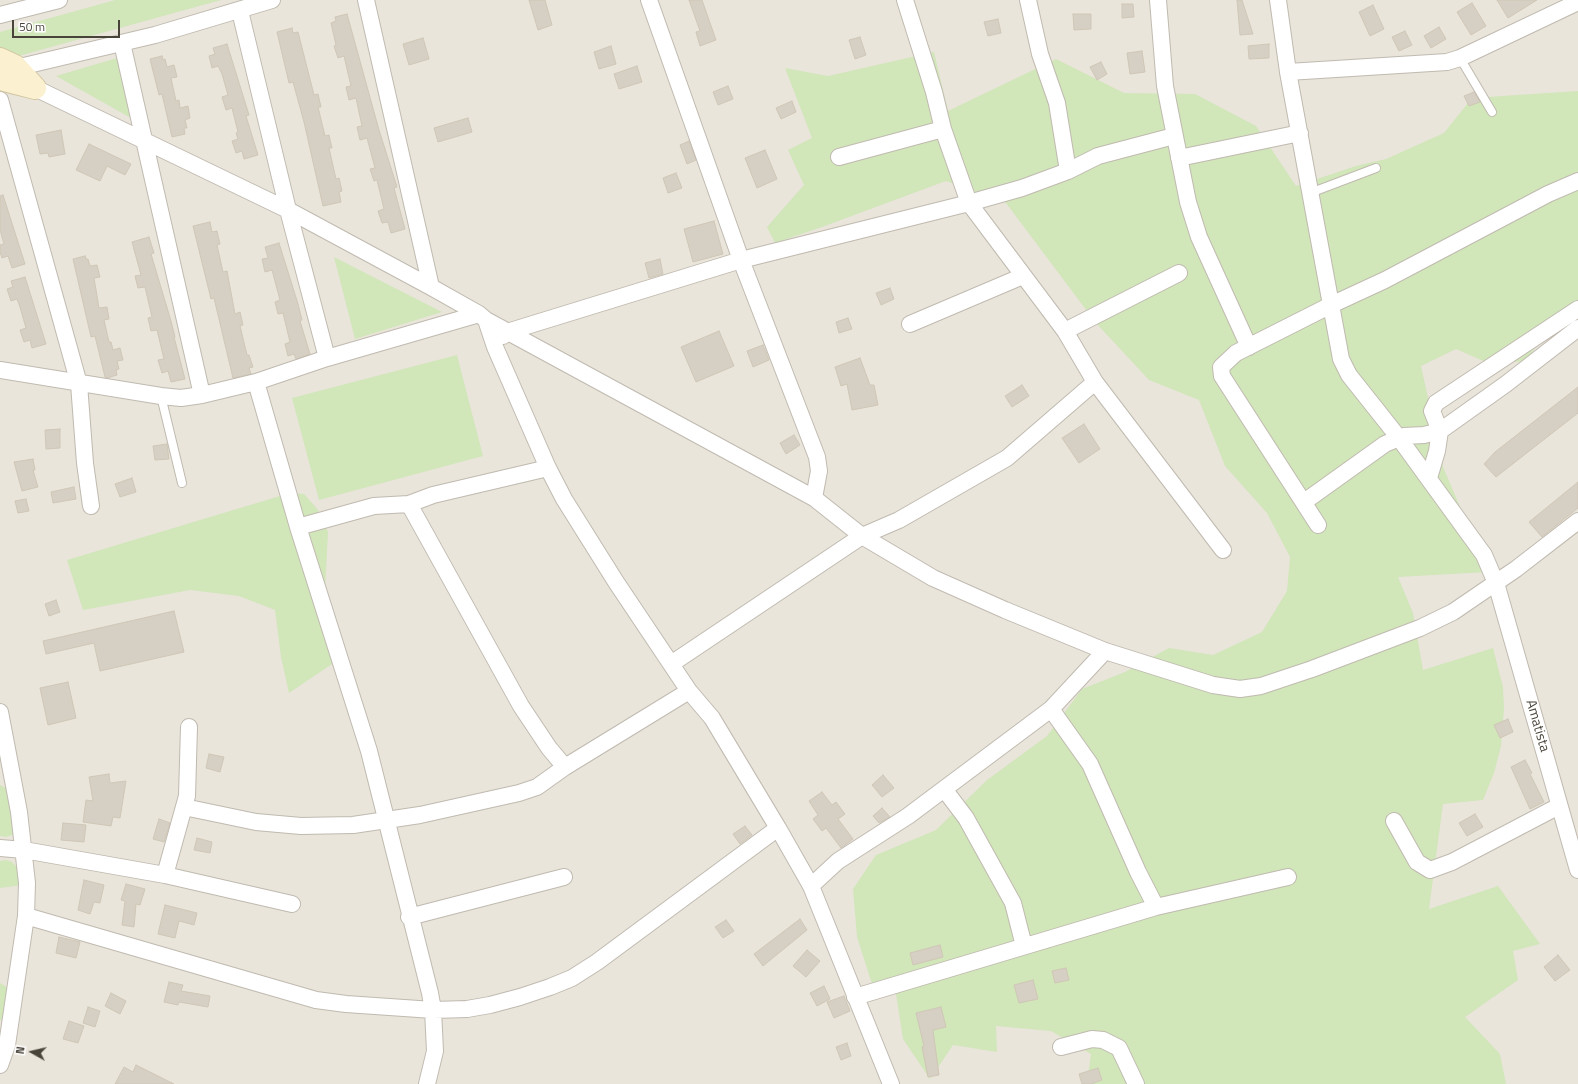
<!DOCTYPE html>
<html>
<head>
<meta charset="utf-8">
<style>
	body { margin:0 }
	#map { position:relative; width:1578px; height:1084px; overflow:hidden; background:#f5f3ed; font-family:"Titillium Web",sans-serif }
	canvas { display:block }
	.north { position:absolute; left:12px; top:1032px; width:40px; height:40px; -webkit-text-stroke:3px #fff; paint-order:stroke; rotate:278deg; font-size:11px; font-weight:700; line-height:16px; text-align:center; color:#49443a }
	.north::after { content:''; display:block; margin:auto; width:14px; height:18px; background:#49443a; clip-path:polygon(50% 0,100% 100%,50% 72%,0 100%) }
	.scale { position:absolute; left:12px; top:20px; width:108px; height:18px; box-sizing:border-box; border:2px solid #49443a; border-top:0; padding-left:5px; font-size:12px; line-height:14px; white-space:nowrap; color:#49443a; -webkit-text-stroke:3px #fff; paint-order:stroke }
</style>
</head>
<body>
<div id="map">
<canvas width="1578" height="1084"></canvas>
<div class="north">N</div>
<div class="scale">50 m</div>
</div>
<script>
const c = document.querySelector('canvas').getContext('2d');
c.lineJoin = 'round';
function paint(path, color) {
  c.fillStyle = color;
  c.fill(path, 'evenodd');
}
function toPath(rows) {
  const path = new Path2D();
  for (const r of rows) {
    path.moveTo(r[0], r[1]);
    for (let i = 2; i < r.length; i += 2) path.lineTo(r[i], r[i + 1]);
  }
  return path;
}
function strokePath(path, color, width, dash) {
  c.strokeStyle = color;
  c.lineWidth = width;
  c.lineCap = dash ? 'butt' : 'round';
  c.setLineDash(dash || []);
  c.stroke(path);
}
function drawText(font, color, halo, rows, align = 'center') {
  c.font = font + ' "Titillium Web",sans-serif';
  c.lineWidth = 3;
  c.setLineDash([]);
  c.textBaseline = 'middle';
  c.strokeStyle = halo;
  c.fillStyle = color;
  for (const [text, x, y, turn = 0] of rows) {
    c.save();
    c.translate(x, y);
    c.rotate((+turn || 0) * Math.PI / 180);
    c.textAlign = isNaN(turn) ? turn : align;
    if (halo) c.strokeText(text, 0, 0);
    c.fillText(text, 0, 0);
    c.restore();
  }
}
paint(toPath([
	[0,0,1578,0,1578,1084,0,1084]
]), '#e9e5db');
paint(toPath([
	[115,0,221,0,15,57,0,49,0,32],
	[934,52,948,111,1056,59,1124,93,1195,94,1256,126,1296,186,1356,166,1386,159,1444,133,1472,98,1578,91,1578,301,1543,336,1526,361,1490,364,1456,349,1421,366,1443,467,1488,572,1398,577,1413,613,1423,670,1493,648,1503,687,1504,709,1501,746,1494,773,1483,800,1443,804,1429,909,1498,886,1540,944,1513,951,1518,980,1465,1017,1500,1054,1506,1084,1087,1084,1091,1054,1051,1031,996,1026,997,1052,953,1045,930,1079,903,1039,896,994,872,984,857,937,853,889,876,855,936,830,987,780,1047,736,1082,689,1125,672,1169,648,1213,655,1262,632,1287,591,1290,557,1267,513,1225,466,1199,400,1149,380,1096,323,1006,203,946,181,822,227,775,243,767,227,804,185,788,150,812,138,785,68,828,76],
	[117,58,131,118,56,76],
	[334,257,442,312,355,339],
	[457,355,483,456,319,500,292,398],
	[290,493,304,494,318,510,328,532,323,630,335,662,289,693,281,657,275,610,239,596,190,590,83,610,67,560],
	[0,785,6,788,15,834,6,837,0,836],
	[6,860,12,862,17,867,23,879,22,885,0,888,0,861],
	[0,983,5,986,9,990,6,1019,0,1020]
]), '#d1e6b9');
const building = toPath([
	[529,0,545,0,552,25,538,30,529,0],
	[689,0,702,0,716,40,700,46,696,32,700,31,689,0],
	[1237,0,1242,0,1253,34,1240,35,1237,0],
	[1497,0,1537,0,1508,18,1497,0],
	[1472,3,1486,26,1471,35,1457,12,1472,3],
	[1122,4,1133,4,1134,17,1122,18,1122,4],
	[1373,5,1384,29,1370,36,1359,12,1373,5],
	[347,14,379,130,397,187,394,188,405,229,391,233,388,222,382,223,378,211,384,209,377,180,374,181,370,169,375,168,367,138,360,140,357,127,362,126,356,98,349,100,346,87,351,86,344,56,338,58,334,46,336,45,331,23,336,21,335,17,347,14],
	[1073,14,1091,14,1091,29,1074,30,1073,14],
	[998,19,1001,33,988,36,984,22,998,19],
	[1439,27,1446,39,1431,48,1424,36,1439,27],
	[292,28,293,33,298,32,314,95,318,94,321,107,318,107,325,136,329,135,332,148,329,148,336,179,339,178,342,191,339,192,341,202,323,206,304,122,293,82,289,83,277,32,292,28],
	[1405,31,1412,45,1399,51,1392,37,1405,31],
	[860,37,866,55,855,59,849,40,860,37],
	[423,38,429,59,409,65,403,44,423,38],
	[227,44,249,115,246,116,258,155,244,159,242,151,236,153,232,141,238,139,236,133,238,132,232,108,226,110,222,97,228,95,222,74,218,66,212,68,209,56,215,54,213,48,227,44],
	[1269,44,1269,58,1249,59,1248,46,1269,44],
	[611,46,616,64,599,69,594,52,611,46],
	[1142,51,1145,72,1130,74,1127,53,1142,51],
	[162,56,163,60,165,59,167,67,174,65,177,77,171,78,176,101,179,100,180,108,188,106,190,118,185,120,187,128,184,128,185,134,172,137,162,94,159,95,150,59,162,56],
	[1101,62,1107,74,1097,80,1090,67,1101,62],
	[637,66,642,82,619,89,614,74,637,66],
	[728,86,733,99,718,105,713,92,728,86],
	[1474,92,1480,102,1469,106,1464,96,1474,92],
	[792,101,796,112,781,119,776,108,792,101],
	[468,118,472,132,438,142,434,128,468,118],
	[61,130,65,154,49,157,48,153,40,154,36,135,61,130],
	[689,141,696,160,687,164,680,145,689,141],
	[89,144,131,164,125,175,107,166,100,181,76,170,89,144],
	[765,150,777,179,757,188,745,158,765,150],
	[676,173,682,188,668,193,663,178,676,173],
	[3,195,25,264,12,268,8,256,2,258,0,252,0,245,4,244,0,230,0,196,3,195],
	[714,221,723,254,693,262,684,229,714,221],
	[210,222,212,232,217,231,220,244,217,245,223,272,227,271,235,314,240,312,243,325,240,326,247,355,249,355,253,367,249,368,251,374,233,378,214,298,211,299,193,226,210,222],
	[149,237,154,253,151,254,171,321,175,337,174,337,185,379,171,382,168,371,162,373,158,360,164,359,157,330,151,331,148,318,152,317,145,287,138,288,135,276,141,275,132,242,149,237],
	[279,243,298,304,302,320,300,321,310,354,296,359,294,354,288,356,285,344,290,342,283,313,278,314,275,302,280,300,272,270,265,272,262,259,268,258,265,247,279,243],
	[85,256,86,259,88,259,90,266,97,265,100,277,94,278,99,308,107,307,109,319,104,320,109,342,111,342,113,350,120,348,123,360,117,361,119,369,116,370,117,375,107,378,105,377,95,336,91,337,73,259,85,256],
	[660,259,663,274,649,278,645,263,660,259],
	[25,277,46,344,32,348,30,340,24,342,20,330,26,328,20,307,17,299,11,301,7,289,13,287,11,281,25,277],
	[890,288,894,299,881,305,876,293,890,288],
	[848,318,852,329,839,333,836,322,848,318],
	[719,331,734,366,696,382,681,347,719,331],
	[763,345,769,360,753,367,747,351,763,345],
	[860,358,870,385,874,385,878,405,852,410,847,384,841,386,835,367,860,358],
	[1022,385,1029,396,1012,407,1005,396,1022,385],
	[1578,387,1578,413,1496,477,1484,464,1495,452,1578,387],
	[1084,424,1100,449,1079,463,1062,438,1084,424],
	[60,429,60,448,46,449,45,430,60,429],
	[794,435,800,445,786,454,780,443,794,435],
	[167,444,169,459,155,460,153,446,167,444],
	[33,459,35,470,33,470,38,487,22,491,14,462,33,459],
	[132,478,136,492,120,497,115,484,132,478],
	[1578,482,1578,508,1542,537,1529,522,1578,482],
	[74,487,76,499,53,503,51,492,74,487],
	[26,499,29,511,18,513,15,501,26,499],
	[56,600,60,612,49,616,45,604,56,600],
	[174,611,184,652,100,671,94,643,46,654,43,641,174,611],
	[68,682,76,718,48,725,40,688,68,682],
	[1508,719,1513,732,1500,738,1494,725,1508,719],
	[209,754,224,757,220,772,206,768,209,754],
	[1525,760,1532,773,1530,774,1544,802,1530,809,1511,767,1525,760],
	[109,774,110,783,126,781,120,818,113,817,111,826,83,822,86,800,93,801,89,777,109,774],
	[883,775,894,788,882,797,872,785,883,775],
	[822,792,832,805,836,802,845,814,838,819,853,839,841,848,826,828,822,831,813,819,818,815,809,801,822,792],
	[882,808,890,817,879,823,873,816,882,808],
	[1475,814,1483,827,1467,836,1459,823,1475,814],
	[159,819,170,823,164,842,153,839,159,819],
	[63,823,86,825,84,842,61,840,63,823],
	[745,826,752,835,740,844,733,834,745,826],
	[197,838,212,842,210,853,194,850,197,838],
	[84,880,104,885,100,903,94,902,90,914,78,910,84,880],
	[126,884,145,889,140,905,136,904,134,927,122,925,125,901,121,900,126,884],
	[165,905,197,913,194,925,179,921,175,938,158,934,165,905],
	[800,919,807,930,763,966,754,954,800,919],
	[726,920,734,931,723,938,715,927,726,920],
	[59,937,80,942,76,958,56,953,59,937],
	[940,945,943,957,913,965,910,953,940,945],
	[807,950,820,961,806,977,793,966,807,950],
	[1558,955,1570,970,1555,981,1544,967,1558,955],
	[1066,968,1069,980,1055,983,1052,971,1066,968],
	[1033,980,1038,999,1019,1003,1014,985,1033,980],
	[169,982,183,985,181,991,210,996,208,1007,179,1002,178,1005,164,1002,169,982],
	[824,986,830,999,817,1006,810,993,824,986],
	[111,993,126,1001,120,1014,105,1006,111,993],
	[844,996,850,1011,834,1018,827,1002,844,996],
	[88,1007,100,1011,95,1027,83,1023,88,1007],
	[941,1007,946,1027,933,1030,939,1075,928,1077,922,1047,924,1046,916,1013,941,1007],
	[69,1021,84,1026,78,1043,63,1039,69,1021],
	[847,1043,851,1056,841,1060,836,1047,847,1043],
	[136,1065,174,1084,115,1084,124,1067,133,1072,136,1065],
	[1098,1068,1102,1080,1091,1084,1082,1084,1079,1074,1098,1068]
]);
paint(building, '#d6cfc3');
strokePath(building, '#d0c7b6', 1);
const lane = toPath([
	[1460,58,1492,112],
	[1310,193,1376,168],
	[161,396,182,483]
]);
const street = toPath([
	[366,0,431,287],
	[649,0,741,260,817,457,819,471,814,498],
	[905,0,934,92,943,129,969,203,1065,331,1095,382,1223,550],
	[1028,0,1040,54,1057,103,1068,171],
	[1158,0,1165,86,1188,202,1199,237,1249,347],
	[1278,0,1288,72,1341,359,1349,375,1399,438,1484,555,1496,583,1578,870],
	[240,11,288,210,327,358],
	[0,15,59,0],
	[122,43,202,395],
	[7,70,155,35,272,0],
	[1288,72,1447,62,1460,58,1578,2],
	[35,88,288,210,431,287,479,314,486,320,495,347,548,468,564,499,616,582,689,691,712,718,778,828,811,886,891,1084],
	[0,100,79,384,85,463,91,506],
	[839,157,943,129],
	[1179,158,1300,133],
	[486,320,814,498,862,536,933,578,1005,610,1105,651,1213,685,1240,689,1261,686,1312,669,1420,628,1453,612,1516,569,1578,521],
	[910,324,1023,276],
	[1065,331,1179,273],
	[503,336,507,332,741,260,969,203,1022,188,1068,171,1098,156,1174,136],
	[0,370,161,396,181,398,202,395,256,382,327,358,479,314],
	[256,382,298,527,369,751,430,993,433,1010,435,1051,427,1084],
	[1429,478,1437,451,1440,431,1432,411,1436,403,1578,309],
	[1304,502,1385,444,1404,436,1424,435,1440,431,1506,384,1578,328],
	[409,504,521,706,549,748,565,767,689,691],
	[1318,525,1222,376,1221,367,1236,353,1331,305,1385,280,1548,194,1578,181],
	[298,527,374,506,409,504,433,495,548,468],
	[671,664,862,536,899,520,1007,458,1095,382],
	[1051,709,1090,764,1138,872,1156,907],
	[0,712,19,812,27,883,26,916,7,1045,0,1065],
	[944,789,966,818,1013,903,1024,946],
	[184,807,256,822,301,826,353,825,420,815,519,793,537,787,565,767],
	[1394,821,1417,862,1430,870,1452,862,1559,806],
	[0,848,24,850,165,875,292,904],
	[165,875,187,796,189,727],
	[811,886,838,861,908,816,1051,709,1105,651],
	[26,916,316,1000,346,1004,433,1010,467,1009,490,1005,520,997,550,987,572,978,597,962,778,828],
	[409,917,564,877],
	[855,997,1156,907,1288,877],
	[1061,1047,1092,1039,1103,1040,1119,1048,1136,1084]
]);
const secondary = toPath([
	[0,59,15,66,35,88],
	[0,79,35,88]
]);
strokePath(lane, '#c0bab0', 10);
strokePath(street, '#c0bab0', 18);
strokePath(secondary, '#d1c5a0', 24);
strokePath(lane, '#fff', 8);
strokePath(street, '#fff', 16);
strokePath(secondary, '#fbf1d1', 22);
drawText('14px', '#49443a', '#fff', [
	["Amatista",1537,726,74]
]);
</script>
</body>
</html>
